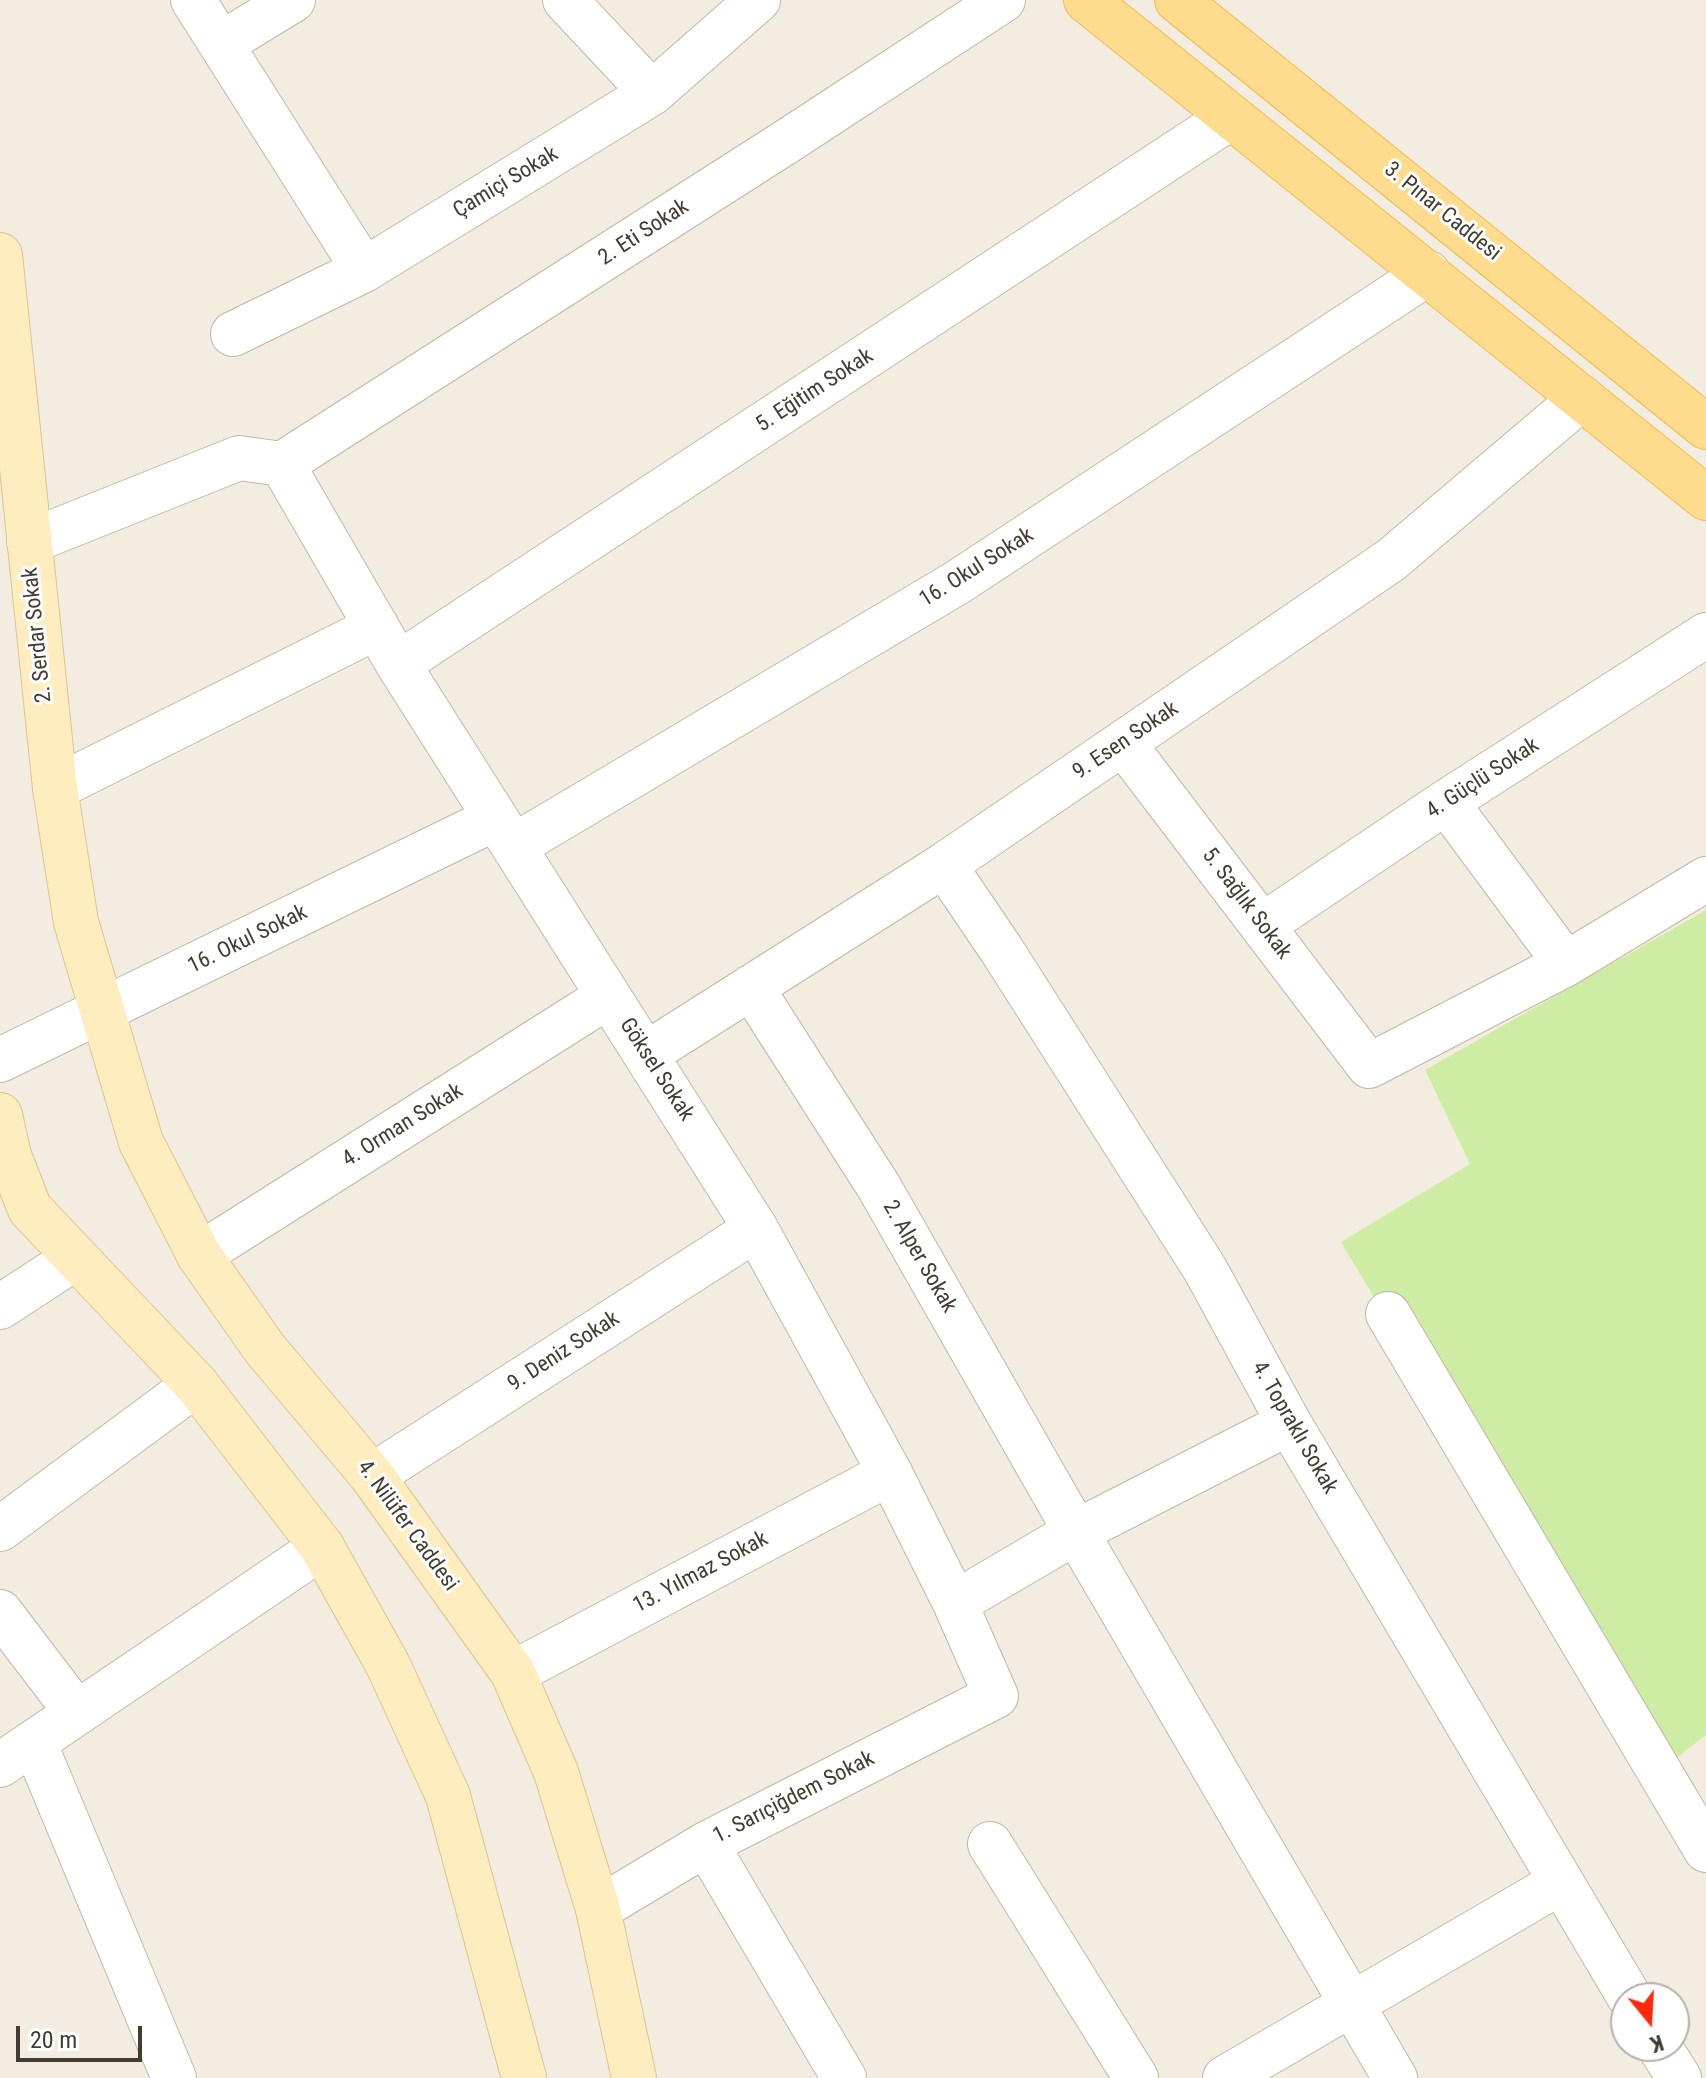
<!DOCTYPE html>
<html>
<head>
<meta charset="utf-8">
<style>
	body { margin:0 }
	#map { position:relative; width:1706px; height:2078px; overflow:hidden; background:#f3ede1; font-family:"Roboto Condensed",sans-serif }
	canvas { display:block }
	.north { position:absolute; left:1610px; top:1982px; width:80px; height:80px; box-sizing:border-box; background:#fff; border:2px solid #b4b1ad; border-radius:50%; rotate:162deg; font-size:22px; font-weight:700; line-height:32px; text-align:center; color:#443c31 }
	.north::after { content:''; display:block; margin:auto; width:28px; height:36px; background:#ff280c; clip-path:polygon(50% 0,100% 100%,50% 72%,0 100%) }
	.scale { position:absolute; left:16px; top:2026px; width:126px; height:36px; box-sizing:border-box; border:4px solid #443c31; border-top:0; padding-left:10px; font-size:24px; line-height:28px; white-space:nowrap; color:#443c31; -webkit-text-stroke:6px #fff; paint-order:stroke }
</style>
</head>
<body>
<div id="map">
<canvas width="1706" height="2078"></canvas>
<div class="north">K</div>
<div class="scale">20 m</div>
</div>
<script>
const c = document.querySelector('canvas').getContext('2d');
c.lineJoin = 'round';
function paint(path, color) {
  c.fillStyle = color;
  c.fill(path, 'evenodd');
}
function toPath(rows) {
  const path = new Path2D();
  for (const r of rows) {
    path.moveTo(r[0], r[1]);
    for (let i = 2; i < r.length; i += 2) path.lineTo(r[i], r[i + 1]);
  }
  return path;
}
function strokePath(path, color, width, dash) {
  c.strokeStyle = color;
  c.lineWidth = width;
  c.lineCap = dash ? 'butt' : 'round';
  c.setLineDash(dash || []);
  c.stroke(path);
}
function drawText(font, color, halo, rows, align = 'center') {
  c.font = font + ' "Roboto Condensed",sans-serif';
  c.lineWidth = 6;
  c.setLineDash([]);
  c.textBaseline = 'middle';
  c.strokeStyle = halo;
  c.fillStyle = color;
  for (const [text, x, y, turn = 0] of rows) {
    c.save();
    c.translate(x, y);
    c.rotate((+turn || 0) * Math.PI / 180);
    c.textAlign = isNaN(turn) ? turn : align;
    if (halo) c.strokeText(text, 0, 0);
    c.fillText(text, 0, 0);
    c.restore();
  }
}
paint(toPath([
	[1706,910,1706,1735,1657,1773,1341,1242,1470,1164,1425,1070]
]), '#ceeca4');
const street = toPath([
	[193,0,364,270],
	[565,0,652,93],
	[221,44,293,0],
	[233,334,364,270,652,93,758,0],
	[282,464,398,664,756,1229,890,1473,955,1603,996,1696,706,1844,598,1909],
	[282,464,789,140,1003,0],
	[29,542,239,458,282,464],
	[398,664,1231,117],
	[1123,743,1369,1066,1566,964,1706,879],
	[55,788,377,627],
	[1446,802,1566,964],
	[514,846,958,582,1428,273],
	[944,865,1001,949,1205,1269,1289,1423,1630,1998],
	[1263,925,1446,802,1706,635],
	[751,987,879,1187,1076,1532,1395,2078],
	[646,1054,944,865,1391,560,1582,398],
	[0,1060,494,819],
	[199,1255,607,997],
	[0,1307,75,1258],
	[1388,1314,1706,1850],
	[372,1476,756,1229],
	[0,1529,196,1384],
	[955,1603,1076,1532,1289,1423],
	[0,1612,77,1713],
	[513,1673,890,1473],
	[34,1742,174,2078],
	[0,1765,322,1547],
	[706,1844,844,2078],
	[990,1844,1136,2078],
	[1659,2046,1679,2078],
	[1225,2078,1561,1882]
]);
const secondary = toPath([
	[0,255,55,788,76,922,141,1142,199,1255,265,1349,372,1476,513,1673,556,1772,598,1909,634,2078],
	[0,1115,9,1156,30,1209,196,1384,322,1547,388,1665,448,1796,524,2078]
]);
const primary = toPath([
	[1086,0,1706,498],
	[1177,0,1706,427]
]);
strokePath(street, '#c1b7a6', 46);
strokePath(secondary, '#dbc48d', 46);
strokePath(primary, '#f0bb52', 46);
strokePath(street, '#fff', 44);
strokePath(secondary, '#ffedbf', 44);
strokePath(primary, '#ffdb8e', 44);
drawText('22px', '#443c31', '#fff', [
	["Çamiçi Sokak",506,183,-31],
	["3. Pınar Caddesi",1442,212,39],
	["2. Eti Sokak",644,233,-33],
	["5. Eğitim Sokak",815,391,-33],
	["16. Okul Sokak",977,568,-32],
	["2. Serdar Sokak",38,635,-96],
	["9. Esen Sokak",1126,741,-34],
	["4. Güçlü Sokak",1483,779,-33],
	["5. Sağlık Sokak",1246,904,53],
	["16. Okul Sokak",248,940,-26],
	["Göksel Sokak",656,1070,57],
	["4. Orman Sokak",403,1126,-32],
	["2. Alper Sokak",919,1257,60],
	["9. Deniz Sokak",564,1352,-33],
	["4. Topraklı Sokak",1294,1428,60],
	["4. Nilüfer Caddesi",407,1526,54],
	["13. Yılmaz Sokak",701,1573,-28],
	["1. Sarıçiğdem Sokak",794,1798,-27]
]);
</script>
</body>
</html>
